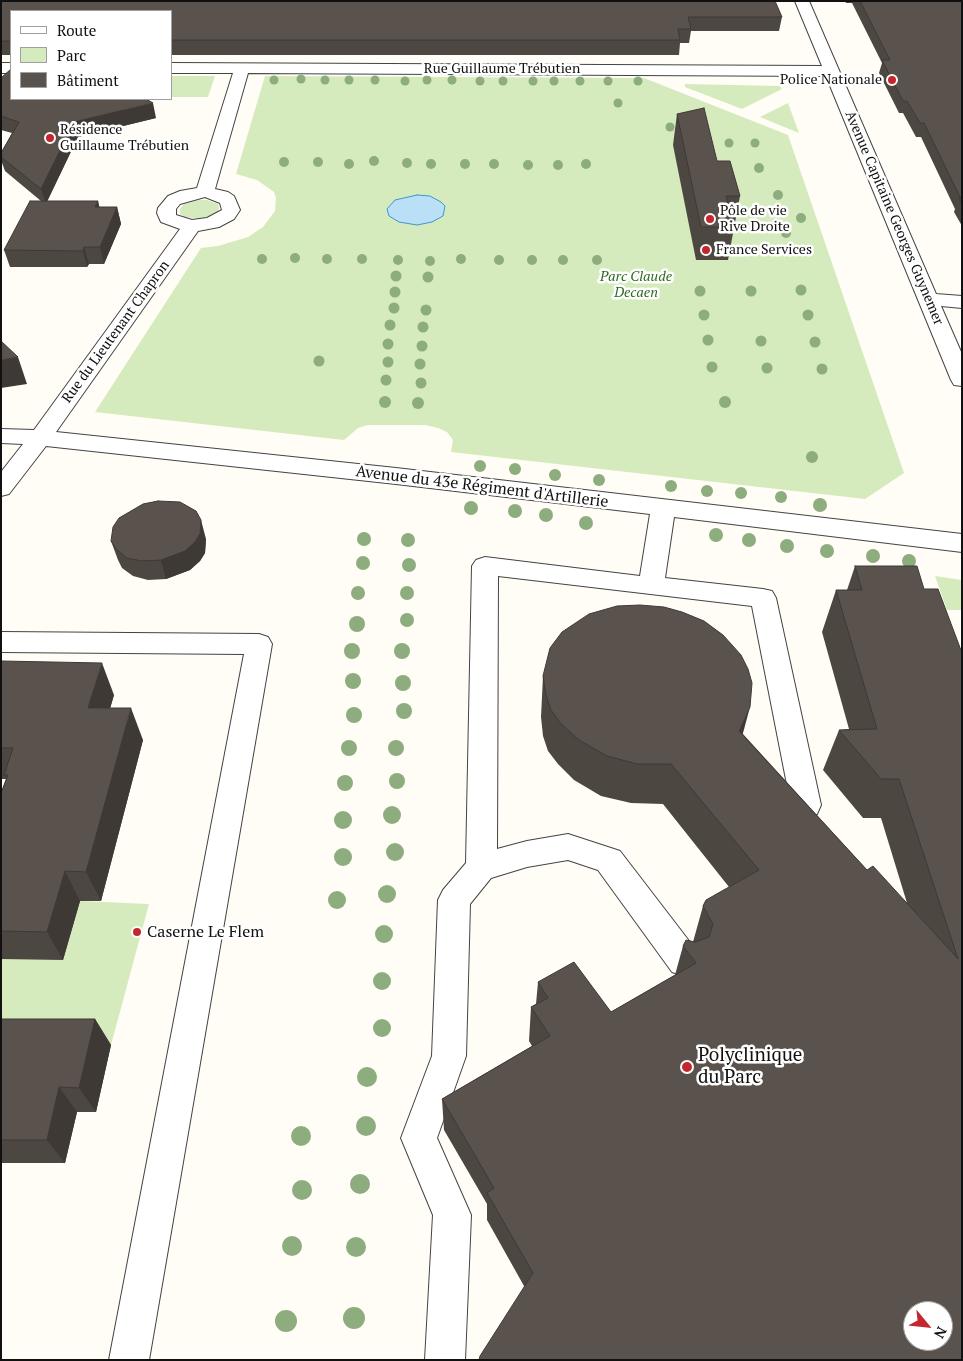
<!DOCTYPE html>
<html>
<head>
<meta charset="utf-8">
<style>
	body { margin:0 }
	#map { position:relative; width:963px; height:1361px; overflow:hidden; background:#fffdf5; font-family:"PT Serif",serif }
	canvas { display:block }
	.frame { position:absolute; inset:0; border:2px solid #111; pointer-events:none }
	.legend { position:absolute; left:10px; top:10px; width:162px; height:90px; box-sizing:border-box; background:#fff; border:1px solid #a0a0a0; margin:0; padding:6px 9px; list-style:none; font-size:15px; color:#111 }
	.legend li { display:flex; align-items:center; gap:10px; height:25px }
	.legend b { width:25px; border:1px solid #a0a0a0 }
	.north { position:absolute; left:903px; top:1301px; width:50px; height:50px; box-sizing:border-box; background:#fff; border:1px solid #a0a0a0; border-radius:50%; rotate:118deg; font-size:14px; font-weight:700; line-height:20px; text-align:center; color:#111 }
	.north::after { content:''; display:block; margin:auto; width:18px; height:22px; background:#c4262e; clip-path:polygon(50% 0,100% 100%,50% 72%,0 100%) }
</style>
</head>
<body>
<div id="map">
<canvas width="963" height="1361"></canvas>
<div class="frame"></div>
<ul class="legend">
<li><b style="height:6px;background:#fff"></b>Route</li>
<li><b style="height:14px;background:#d5ebbd"></b>Parc</li>
<li><b style="height:14px;background:#5a524d"></b>Bâtiment</li>
</ul>
<div class="north">N</div>
</div>
<script>
const c = document.querySelector('canvas').getContext('2d');
c.lineJoin = 'round';
function paint(path, color) {
  c.fillStyle = color;
  c.fill(path, 'evenodd');
}
function toPath(rows) {
  const path = new Path2D();
  for (const r of rows) {
    path.moveTo(r[0], r[1]);
    for (let i = 2; i < r.length; i += 2) path.lineTo(r[i], r[i + 1]);
  }
  return path;
}
function strokePath(path, color, width, dash) {
  c.strokeStyle = color;
  c.lineWidth = width;
  c.lineCap = dash ? 'butt' : 'round';
  c.setLineDash(dash || []);
  c.stroke(path);
}
function drawText(font, color, halo, rows, align = 'center') {
  c.font = font + ' "PT Serif",serif';
  c.lineWidth = 5;
  c.setLineDash([]);
  c.textBaseline = 'middle';
  c.strokeStyle = halo;
  c.fillStyle = color;
  for (const [text, x, y, turn = 0] of rows) {
    c.save();
    c.translate(x, y);
    c.rotate((+turn || 0) * Math.PI / 180);
    c.textAlign = isNaN(turn) ? turn : align;
    if (halo) c.strokeText(text, 0, 0);
    c.fillText(text, 0, 0);
    c.restore();
  }
}
paint(toPath([
	[171,76,215,76,208,97,171,97],
	[265,76,644,78,788,135,904,473,865,499,451,452,453,440,447,432,438,428,425,425,368,425,358,428,344,440,95,412,201,248,218,246,248,237,263,227,275,211,276,198,274,192,257,180,236,174],
	[685,84,780,86,782,89,742,109,685,87],
	[788,103,799,133,760,117],
	[199,200,207,200,218,204,219,208,217,213,202,219,185,217,180,214,180,209,184,204],
	[935,576,962,580,962,610,947,610],
	[80,901,149,904,111,1045,1,1045,1,959]
]), '#d5ebbd');
const water = toPath([
	[417,195,430,196,441,202,445,206,443,216,432,222,417,225,399,222,389,216,387,209,395,200,417,195]
]);
paint(water, '#b9e0f7');
strokePath(water, '#3f96cf', 1);
const minor = toPath([
	[795,1,809,1,936,294,962,296,962,308,941,306,962,354,962,386,954,385,951,380,826,76,248,73,215,189,228,192,234,196,240,210,234,219,219,227,198,231,56,432,396,468,962,534,962,552,674,517,665,578,763,589,772,591,776,598,821,805,817,814,806,817,795,814,791,805,752,606,498,576,497,849,527,841,568,834,620,851,696,950,700,961,696,972,684,976,672,972,598,870,568,860,527,867,491,878,470,904,466,1056,437,1138,471,1215,465,1360,425,1360,433,1215,401,1138,432,1056,438,900,443,890,466,863,472,566,476,560,485,557,640,576,650,514,396,484,46,446,9,494,1,496,1,472,23,444,1,443,1,429,34,430,180,229,161,222,157,213,158,208,168,196,180,191,197,188,233,73,171,73,171,63,822,66,795,1],
	[205,197,220,203,222,210,207,218,192,220,176,215,176,209,180,204,205,197],
	[1,63,11,63,11,73,1,73,1,63],
	[1,632,259,634,268,637,272,644,149,1360,109,1360,244,654,1,652,1,632]
]);
strokePath(minor, '#444', 2);
paint(minor, '#fff');
c.fillStyle = '#8dad7f';
for (const [x, y, r] of [
	[301,79,4.5],
	[274,80,4.5],
	[325,80,4.5],
	[349,80,4.5],
	[375,80,4.5],
	[427,80,4.5],
	[452,80,4.5],
	[405,81,4.5],
	[480,81,4.5],
	[503,81,4.5],
	[533,81,4.5],
	[554,81,4.5],
	[580,81,4.5],
	[608,81,4.5],
	[638,81,4.5],
	[618,103,4.5],
	[670,127,4.5],
	[729,143,4.5],
	[755,143,4.5],
	[374,161,5],
	[284,162,5],
	[318,162,5],
	[407,163,5],
	[349,164,5],
	[431,164,5],
	[465,164,5],
	[494,164,5],
	[586,164,5],
	[528,165,5],
	[558,165,5],
	[759,168,5],
	[778,195,5],
	[801,218,5],
	[786,233,5],
	[295,258,5],
	[262,259,5],
	[327,259,5],
	[362,259,5],
	[461,259,5],
	[398,260,5],
	[499,260,5],
	[532,260,5],
	[563,260,5],
	[597,260,5],
	[430,261,5],
	[396,276,5.5],
	[428,277,5.5],
	[801,290,5.5],
	[700,291,5.5],
	[751,291,5.5],
	[395,292,5.5],
	[394,308,5.5],
	[426,310,5.5],
	[704,315,5.5],
	[808,315,5.5],
	[390,325,5.5],
	[423,327,5.5],
	[708,340,5.5],
	[761,341,5.5],
	[815,342,5.5],
	[388,344,5.5],
	[422,346,5.5],
	[319,361,5.5],
	[388,362,5.5],
	[420,364,5.5],
	[712,367,5.5],
	[767,368,5.5],
	[822,369,5.5],
	[386,380,5.5],
	[421,383,5.5],
	[385,402,6],
	[725,402,6],
	[418,403,6],
	[812,457,6],
	[480,466,6],
	[515,469,6],
	[555,475,6],
	[599,480,6],
	[671,486,6],
	[707,491,6],
	[741,493,6],
	[781,497,6],
	[820,505,7],
	[471,508,7],
	[515,511,7],
	[546,515,7],
	[586,523,7],
	[716,535,7],
	[364,539,7],
	[408,540,7],
	[749,540,7],
	[787,546,7],
	[827,551,7],
	[873,556,7],
	[909,561,7],
	[363,563,7],
	[409,565,7],
	[358,593,7],
	[407,593,7],
	[407,620,7],
	[357,624,8],
	[352,651,8],
	[402,651,8],
	[353,681,8],
	[403,683,8],
	[404,711,8],
	[354,715,8],
	[349,748,8],
	[396,748,8],
	[397,781,8],
	[345,783,8],
	[392,815,9],
	[343,820,9],
	[395,852,9],
	[343,857,9],
	[387,894,9],
	[337,900,9],
	[384,934,9],
	[382,981,9],
	[382,1028,9],
	[367,1077,10],
	[366,1126,10],
	[301,1136,10],
	[360,1184,10],
	[302,1190,10],
	[292,1246,10],
	[356,1247,10],
	[354,1318,11],
	[286,1321,11]
]) {
  c.beginPath();
  c.arc(x, y, r, 0, 2 * Math.PI);
  c.fill();
}
paint(toPath([
	[1,1,782,17,779,31,691,31,689,43,680,43,679,55,171,55,171,11,11,11,11,55,1,55],
	[845,1,962,1,962,226,954,212,955,209,921,137,916,137,903,113,899,113,879,73,882,63,852,3,846,3],
	[1,78,156,118,78,137,47,201,98,201,99,207,117,207,121,224,104,264,89,264,87,267,10,267,4,250,41,201,5,171,1,160,1,153,12,133,1,130],
	[677,114,717,161,740,196,728,260,696,260,673,145],
	[206,539,205,553,200,561,190,570,166,579,148,580,133,576,122,568,118,560,111,541],
	[855,566,924,589,962,653,962,1360,524,1286,487,1220,487,1204,444,1130,442,1099,532,1046,529,1041,531,1007,536,1004,538,982,611,1012,675,975,683,946,693,942,703,906,729,887,663,804,631,803,601,796,574,780,558,764,548,751,543,736,541,717,543,676,743,734,867,870,907,903,881,818,863,818,823,770,839,730,849,729,822,632,836,590,847,590],
	[1,661,114,695,110,708,143,740,101,901,80,901,63,960,1,959,1,793,6,779,1,779],
	[1,1019,95,1019,111,1045,96,1112,77,1112,65,1163,1,1163]
]), '#4d4742');
paint(toPath([
	[153,103,156,118,78,137,46,204,41,189,74,122],
	[98,201,102,218,95,207],
	[117,207,121,224,104,264,100,247],
	[84,247,89,264,87,267,83,251],
	[18,357,27,384,1,388,1,360],
	[201,520,206,539,205,553,200,561,190,570,166,579,161,560],
	[102,663,114,695,101,740,88,708],
	[750,707,739,748,739,731],
	[131,708,143,740,101,901,86,872],
	[65,871,80,901,63,960,47,932],
	[95,1019,111,1045,96,1112,79,1088],
	[59,1087,77,1112,65,1163,47,1140]
]), '#3f3936');
const building = toPath([
	[1,1,775,1,782,17,688,17,691,29,678,29,680,40,171,40,171,11,11,11,11,41,1,41,1,1],
	[860,1,962,1,962,204,959,198,961,199,924,123,920,123,907,101,903,101,882,60,890,60,860,1],
	[11,69,11,99,146,99,153,103,74,122,41,189,1,157,1,153,19,122,1,116,1,78,11,69],
	[704,108,717,161,730,161,740,196,726,196,734,227,701,227,677,114,704,108],
	[30,201,98,201,95,207,117,207,100,247,84,247,83,251,4,250,30,201],
	[1,341,18,357,1,360,1,341],
	[158,501,180,502,196,511,201,520,200,534,195,542,185,551,161,560,142,561,127,558,116,549,111,541,113,527,119,518,143,504,158,501],
	[855,566,917,566,924,589,938,589,962,653,962,1360,479,1360,480,1356,533,1273,487,1193,494,1188,442,1099,550,1036,531,1007,548,998,538,982,574,962,611,1012,696,963,683,946,686,940,695,942,709,937,713,924,703,906,706,900,759,870,671,764,637,764,607,756,579,740,561,724,551,710,546,695,543,676,550,648,562,632,589,614,617,606,640,605,664,607,682,612,704,621,723,635,741,655,748,669,752,683,750,707,739,731,867,870,873,866,958,959,899,779,881,779,839,730,877,729,836,590,862,590,855,566],
	[913,1311,943,1311,943,1341,913,1341,913,1311],
	[1,661,102,663,88,708,131,708,86,872,65,871,47,932,1,931,1,793,8,775,4,775,13,748,1,748,1,661],
	[1,1019,95,1019,79,1088,59,1087,47,1140,1,1140,1,1019]
]);
paint(building, '#5a524d');
strokePath(building, '#3f3936', 1);
for (const [x, y, r, color] of [
	[892,80,5,"#c4262e"],
	[50,138,5,"#c4262e"],
	[710,219,5,"#c4262e"],
	[706,250,5,"#c4262e"],
	[137,932,5,"#c4262e"],
	[687,1067,6,"#c4262e"]
]) {
  const dot = new Path2D();
  dot.arc(x, y, r, 0, 2 * Math.PI);
  c.fillStyle = color;
  c.fill(dot);
  strokePath(dot, '#fff', 2);
}
drawText('14px', '#111', '#fff', [
	["Rue Guillaume Trébutien",502,69],
	["Avenue Capitaine Georges Guynemer",894,218,67],
	["Rue du Lieutenant Chapron",116,332,-54]
]);
drawText('14px', '#111', '#fff', [
	["Police Nationale",882,80,"right"],
	["Résidence",60,130],
	["Guillaume Trébutien",60,146],
	["Pôle de vie",720,211],
	["Rive Droite",720,227],
	["France Services",716,250]
], 'left');
drawText('italic 14px', '#2f6b1f', '#fff', [
	["Parc Claude",636,277],
	["Decaen",636,293]
]);
drawText('16px', '#111', '#fff', [
	["Avenue du 43e Régiment d'Artillerie",482,487,7]
]);
drawText('16px', '#111', '#fff', [
	["Caserne Le Flem",147,932]
], 'left');
drawText('19px', '#111', '#fff', [
	["Polyclinique",698,1056],
	["du Parc",698,1078]
], 'left');
</script>
</body>
</html>
